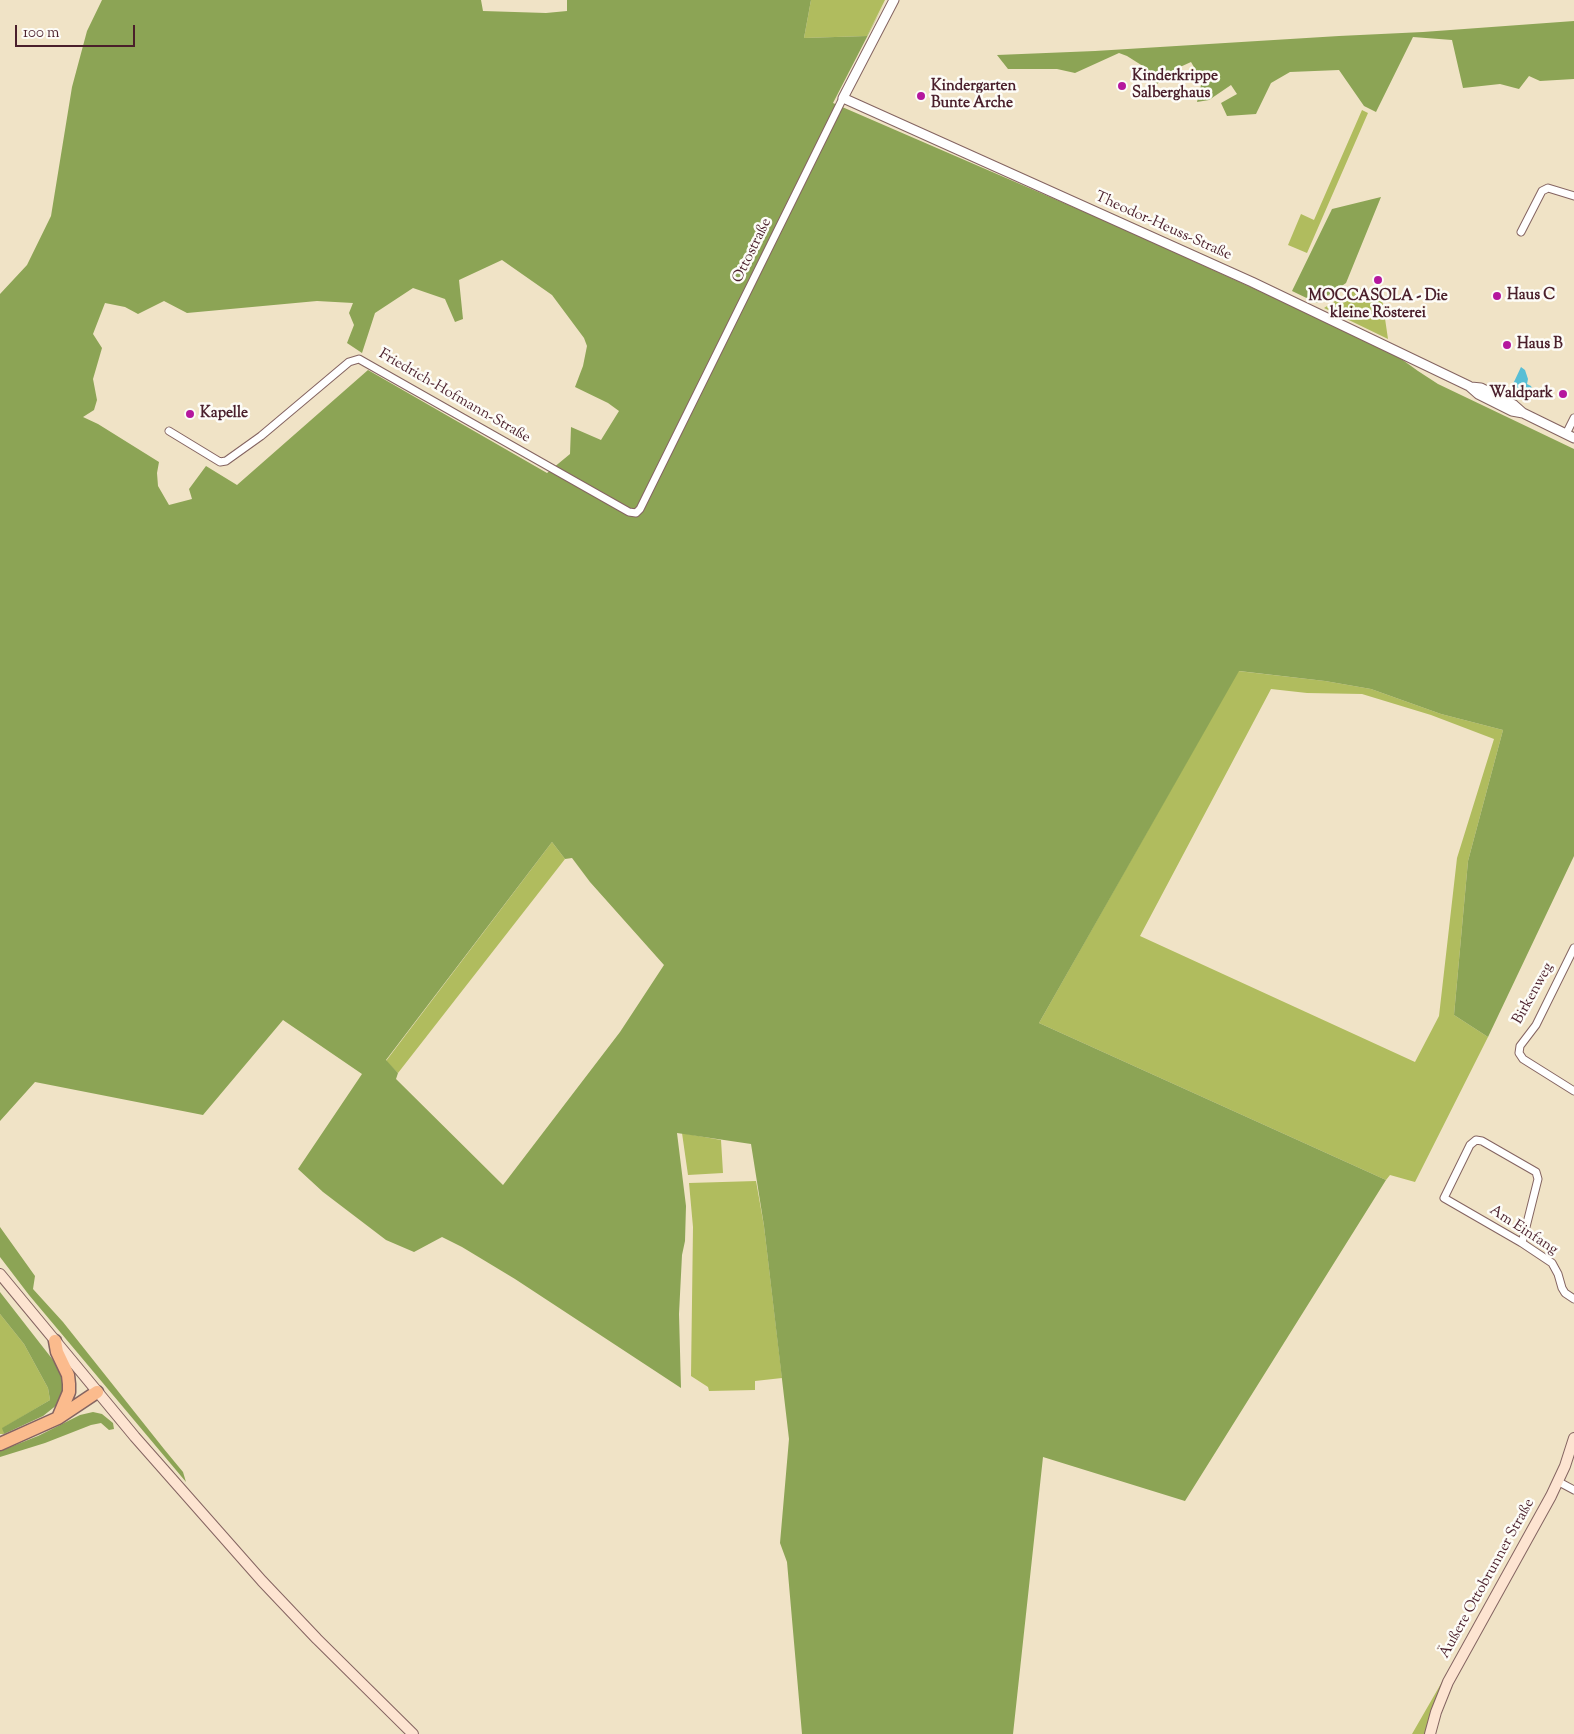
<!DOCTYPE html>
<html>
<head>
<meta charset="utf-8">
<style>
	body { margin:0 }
	#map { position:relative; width:1574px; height:1734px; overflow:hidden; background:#f0e3c6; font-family:"Sorts Mill Goudy",serif }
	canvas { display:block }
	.scale { position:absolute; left:15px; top:25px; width:120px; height:22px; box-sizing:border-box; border:2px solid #4a1f2b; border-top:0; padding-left:6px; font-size:15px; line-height:18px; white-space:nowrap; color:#4a1f2b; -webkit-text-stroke:4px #fdfcf7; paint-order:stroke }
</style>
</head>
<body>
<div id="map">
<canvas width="1574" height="1734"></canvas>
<div class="scale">100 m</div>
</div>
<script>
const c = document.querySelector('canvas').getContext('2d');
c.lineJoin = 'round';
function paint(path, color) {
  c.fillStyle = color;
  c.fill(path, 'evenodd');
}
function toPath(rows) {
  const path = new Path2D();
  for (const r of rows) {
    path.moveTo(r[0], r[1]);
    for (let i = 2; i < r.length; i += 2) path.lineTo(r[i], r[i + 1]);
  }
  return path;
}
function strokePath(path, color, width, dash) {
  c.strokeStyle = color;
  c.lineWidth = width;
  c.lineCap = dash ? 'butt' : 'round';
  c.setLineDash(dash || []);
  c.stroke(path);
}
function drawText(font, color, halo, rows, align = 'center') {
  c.font = font + ' "Sorts Mill Goudy",serif';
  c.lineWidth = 5;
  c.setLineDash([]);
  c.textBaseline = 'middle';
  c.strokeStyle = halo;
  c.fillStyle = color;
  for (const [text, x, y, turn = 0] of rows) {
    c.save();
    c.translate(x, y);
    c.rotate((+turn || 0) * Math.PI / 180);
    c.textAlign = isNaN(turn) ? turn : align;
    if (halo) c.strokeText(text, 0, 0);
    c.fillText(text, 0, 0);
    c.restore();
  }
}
paint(toPath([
	[811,0,885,0,867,36,804,38],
	[1362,110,1368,113,1307,253,1288,245,1301,214,1314,220],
	[1357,287,1382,298,1388,339,1324,308],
	[1238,671,1325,681,1371,689,1441,714,1503,730,1468,861,1454,1015,1488,1037,1415,1182,1390,1175,1386,1180,1039,1023],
	[1271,689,1307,693,1362,694,1431,715,1494,739,1457,858,1439,1016,1415,1062,1140,936],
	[552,842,565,859,398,1073,386,1061],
	[682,1133,721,1140,723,1173,688,1175],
	[756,1181,764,1226,782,1378,755,1381,755,1390,709,1391,708,1387,691,1376,693,1227,689,1183],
	[0,1314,24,1344,48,1388,50,1400,3,1428,4,1434,0,1434],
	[1450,1668,1437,1697,1425,1734,1412,1734]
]), '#b0bc5e');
paint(toPath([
	[102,0,481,0,483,11,546,13,567,11,567,0,811,0,804,38,867,36,886,0,833,103,1110,223,1288,304,1400,358,1418,371,1438,384,1574,449,1574,856,1488,1037,1454,1015,1468,861,1503,730,1441,714,1371,689,1325,681,1239,671,1039,1023,1386,1180,1185,1501,1043,1457,1013,1734,802,1734,787,1562,780,1543,789,1439,764,1226,751,1144,677,1133,686,1206,685,1241,682,1255,679,1314,681,1388,515,1279,462,1247,442,1237,414,1252,386,1240,323,1192,298,1169,362,1074,283,1020,203,1115,35,1082,0,1121,0,294,27,265,51,216,72,87,87,31],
	[502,260,552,295,584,338,587,346,583,366,575,387,608,403,619,411,601,440,571,427,570,454,547,473,368,370,237,485,206,466,189,489,192,499,169,505,158,486,157,473,159,462,98,424,83,417,94,410,97,400,93,379,102,348,93,334,105,303,125,307,138,314,164,301,187,313,317,301,353,303,349,313,354,325,347,343,362,353,375,313,413,288,445,299,455,322,463,319,459,280],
	[552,842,565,859,572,858,590,882,664,965,620,1032,503,1185,396,1079,398,1073,386,1060],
	[1574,21,1574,79,1540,81,1529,76,1519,89,1500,84,1463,88,1452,40,1413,37,1376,112,1364,106,1339,70,1290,72,1271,83,1256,114,1227,116,1221,103,1237,94,1231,85,1209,100,1197,102,1202,81,1191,62,1169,72,1155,86,1146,68,1127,56,1119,53,1075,73,1057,69,1008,69,997,55,1095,51,1339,36,1423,32],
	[1381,197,1346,283,1317,303,1292,291,1332,209],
	[0,1227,35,1276,33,1289,63,1322,164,1449,183,1472,186,1482,29,1295,0,1257],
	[0,1292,53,1360,63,1377,64,1391,58,1404,43,1416,4,1434,2,1428,50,1400,48,1388,24,1344,0,1314],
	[93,1412,102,1414,113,1423,114,1429,109,1430,101,1423,91,1425,45,1443,0,1457,0,1451,38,1436,80,1415]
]), '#8ca455');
paint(toPath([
	[1521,367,1525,370,1528,379,1527,384,1531,386,1535,396,1534,397,1514,387,1513,384]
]), '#57bed5');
const minor = toPath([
	[1521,232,1542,191,1548,188,1574,196],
	[169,431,220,462,226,461,261,436,349,362,359,359,629,512,636,513,640,509,843,98],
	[1566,434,1574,418],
	[1574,948,1536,1025,1520,1046,1519,1053,1523,1059,1574,1091],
	[1522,1243,1538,1179,1536,1172,1482,1141,1476,1140,1470,1145,1444,1198,1522,1243,1552,1263,1558,1274,1562,1288,1565,1293,1574,1299],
	[1559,1482,1574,1490]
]);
const tertiary = toPath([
	[894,0,843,98,1252,282,1469,386,1478,394,1512,411,1523,413,1574,438],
	[1471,387,1481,388,1514,405,1523,413]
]);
const secondary = toPath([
	[0,1274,135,1437,262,1581,317,1639,413,1734],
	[1430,1734,1436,1712,1448,1682,1551,1496,1565,1466,1574,1438]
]);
const motorway = toPath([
	[55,1341,57,1352,68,1375,69,1384,69,1392,58,1418],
	[0,1444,58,1418,97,1392]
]);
strokePath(minor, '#846461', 9);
strokePath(tertiary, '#846461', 11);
strokePath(secondary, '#846461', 12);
strokePath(motorway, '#846461', 15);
strokePath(minor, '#fff', 7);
strokePath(tertiary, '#fff', 9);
strokePath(secondary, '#fde4d1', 10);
strokePath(motorway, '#fbbb8d', 12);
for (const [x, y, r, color] of [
	[1122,86,5,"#b5179e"],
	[921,96,5,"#b5179e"],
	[1378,280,5,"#b5179e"],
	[1497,296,5,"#b5179e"],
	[1507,345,5,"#b5179e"],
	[1563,394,5,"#b5179e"],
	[190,414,5,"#b5179e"]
]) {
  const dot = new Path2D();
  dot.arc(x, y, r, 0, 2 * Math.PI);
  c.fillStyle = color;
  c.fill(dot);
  strokePath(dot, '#fdfcf7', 2);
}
drawText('bold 15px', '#4a1f2b', '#fdfcf7', [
	["Kinderkrippe",1132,77],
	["Salberghaus",1132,94],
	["Kindergarten",931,87],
	["Bunte Arche",931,104],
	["Haus C",1507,296],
	["MOCCASOLA - Die",1378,297,"center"],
	["kleine Rösterei",1378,314,"center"],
	["Haus B",1517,345],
	["Waldpark",1553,394,"right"],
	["Kapelle",200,414]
], 'left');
drawText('15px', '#4a1f2b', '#fdfcf7', [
	["Theodor-Heuss-Straße",1163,227,24],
	["Ottostraße",753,251,-64],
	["Friedrich-Hofmann-Straße",454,397,30],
	["Birkenweg",1534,994,-61],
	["Am Einfang",1523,1231,33],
	["Äußere Ottobrunner Straße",1488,1579,-61]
]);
</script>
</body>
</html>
